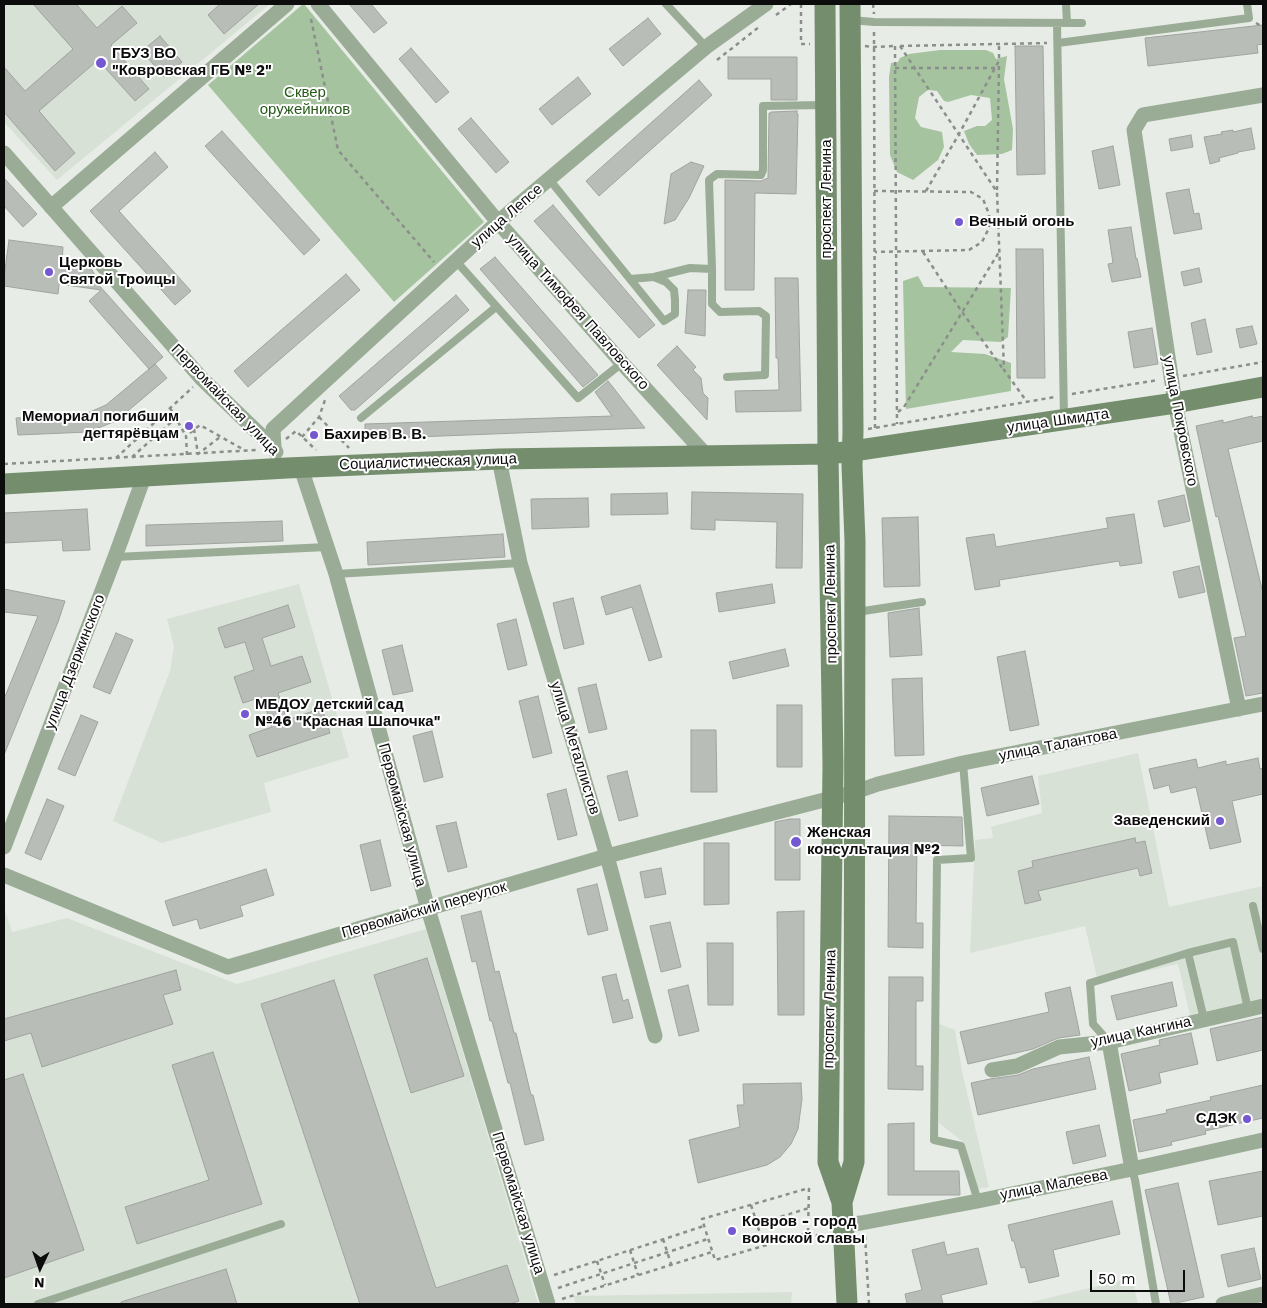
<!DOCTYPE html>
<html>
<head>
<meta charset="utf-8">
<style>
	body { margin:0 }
	#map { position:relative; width:1267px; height:1308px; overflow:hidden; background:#e7ece6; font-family:"Work Sans",sans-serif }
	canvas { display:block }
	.frame { position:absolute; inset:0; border:5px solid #0b0c0b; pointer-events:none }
	.north { position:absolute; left:15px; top:1243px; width:50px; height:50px; -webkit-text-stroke:4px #fff; paint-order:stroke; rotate:183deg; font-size:14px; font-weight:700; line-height:20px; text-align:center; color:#0b0c0b }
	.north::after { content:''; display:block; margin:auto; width:18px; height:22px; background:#0b0c0b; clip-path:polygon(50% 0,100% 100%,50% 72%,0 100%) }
	.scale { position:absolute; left:1090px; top:1270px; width:95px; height:22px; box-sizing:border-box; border:2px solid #0b0c0b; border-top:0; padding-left:6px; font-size:15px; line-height:18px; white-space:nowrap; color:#0b0c0b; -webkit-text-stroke:4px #fff; paint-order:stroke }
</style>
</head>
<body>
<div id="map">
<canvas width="1267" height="1308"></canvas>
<div class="frame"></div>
<div class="north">N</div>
<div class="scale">50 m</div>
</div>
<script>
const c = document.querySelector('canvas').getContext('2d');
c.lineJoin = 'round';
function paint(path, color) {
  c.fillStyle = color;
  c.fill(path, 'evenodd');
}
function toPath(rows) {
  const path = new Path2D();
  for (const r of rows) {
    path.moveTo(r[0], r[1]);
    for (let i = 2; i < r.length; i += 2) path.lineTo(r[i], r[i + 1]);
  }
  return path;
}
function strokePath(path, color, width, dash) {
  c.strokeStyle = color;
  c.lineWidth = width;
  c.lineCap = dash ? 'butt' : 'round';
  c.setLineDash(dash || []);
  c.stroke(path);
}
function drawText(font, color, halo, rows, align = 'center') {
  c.font = font + ' "Work Sans",sans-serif';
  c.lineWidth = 4;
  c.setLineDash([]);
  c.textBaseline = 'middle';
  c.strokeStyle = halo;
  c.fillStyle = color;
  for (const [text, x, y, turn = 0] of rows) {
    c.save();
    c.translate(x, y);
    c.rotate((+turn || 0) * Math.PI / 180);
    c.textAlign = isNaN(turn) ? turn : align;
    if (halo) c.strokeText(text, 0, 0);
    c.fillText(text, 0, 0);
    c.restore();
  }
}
paint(toPath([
	[4,4,270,4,57,180,4,122],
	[299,584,349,757,264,783,271,812,162,843,113,821,170,671,174,646,167,619],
	[1138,753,1169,907,1263,886,1263,998,1190,1015,1178,964,1098,982,1085,926,970,953,975,840,993,838,991,827,1042,813,1038,776],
	[4,907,12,932,67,918,237,984,426,929,538,1304,4,1304],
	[939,1024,955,1030,962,1071,989,1187,977,1189,962,1141,939,1123],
	[1132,1278,1138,1304,1032,1304,1031,1302],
	[792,1292,791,1304,576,1304,573,1296]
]), '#d8e1d6');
paint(toPath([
	[303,4,304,4,484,222,394,302,208,85],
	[940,50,986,50,993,53,996,59,1007,56,1004,79,1013,129,1012,150,1002,154,977,155,969,144,964,131,977,126,985,126,992,120,990,98,971,95,948,102,944,101,937,91,928,90,919,97,915,118,921,127,942,132,944,147,938,160,913,180,897,172,890,155,889,77,891,63,898,62,900,58,909,54],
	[918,276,924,287,1011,288,1008,337,1001,342,963,340,951,352,985,354,1011,363,1011,391,906,409,903,281]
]), '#a6c39f');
const building = toPath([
	[33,4,76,4,97,28,122,6,137,23,111,45,149,89,135,101,98,60,39,111,75,153,55,171,4,112,4,67,25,91,73,49,33,4],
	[220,4,259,4,224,34,208,15,220,4],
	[349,4,371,4,387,23,374,33,349,4],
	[648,18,661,34,623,66,609,49,648,18],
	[1263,25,1263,44,1257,45,1258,53,1148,66,1145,38,1263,25],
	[160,36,182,62,164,77,142,51,160,36],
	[1015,46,1043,46,1045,174,1017,175,1015,46],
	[411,48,449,92,436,103,399,59,411,48],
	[728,57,797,57,797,100,771,100,771,79,728,79,728,57],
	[578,77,591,94,552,125,539,109,578,77],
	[699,80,712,95,599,196,586,181,699,80],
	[797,111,797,114,798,114,796,194,755,193,754,290,725,290,725,180,761,181,768,178,769,113,771,113,771,112,797,111],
	[471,118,509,162,496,173,458,129,471,118],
	[1251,128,1255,149,1238,152,1238,153,1219,158,1220,161,1210,164,1204,137,1222,134,1221,132,1233,130,1233,132,1251,128],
	[222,131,320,240,304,255,205,146,222,131],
	[1191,135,1193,147,1171,151,1169,139,1191,135],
	[1113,146,1120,185,1099,189,1092,151,1113,146],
	[155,152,168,167,119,211,191,291,175,305,90,211,155,152],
	[691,162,704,166,689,198,675,220,664,224,671,174,691,162],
	[4,178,37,214,23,227,4,206,4,178],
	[1189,189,1194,214,1199,213,1202,229,1174,234,1166,193,1189,189],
	[553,205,655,325,639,338,534,221,553,205],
	[1131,227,1136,259,1137,258,1141,277,1112,282,1108,264,1113,263,1108,230,1131,227],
	[9,240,63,247,62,262,90,267,99,281,97,283,163,357,149,369,89,301,101,290,59,284,58,294,4,286,4,277,9,240],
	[1016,249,1043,249,1045,378,1017,378,1016,249],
	[495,257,598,375,583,387,480,269,495,257],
	[1199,268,1202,282,1184,286,1181,272,1199,268],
	[346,274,360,290,248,387,234,371,346,274],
	[775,278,798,278,801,411,736,412,735,391,779,390,778,358,776,358,775,278],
	[688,290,706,290,705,336,685,333,688,290],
	[456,295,469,310,355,410,351,410,339,396,456,295],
	[1205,319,1212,352,1197,355,1191,323,1205,319],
	[1252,326,1257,344,1240,348,1236,329,1252,326],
	[1152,328,1158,364,1134,368,1128,332,1152,328],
	[677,346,696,367,693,370,701,378,703,393,708,398,707,420,657,365,677,346],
	[155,364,167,378,116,421,88,432,18,435,16,418,83,415,106,405,155,364],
	[608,381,645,428,365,439,365,424,612,416,595,392,608,381],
	[1252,416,1253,418,1263,416,1263,441,1228,449,1263,593,1263,693,1246,696,1234,638,1246,636,1218,516,1216,517,1209,486,1196,426,1223,420,1223,423,1252,416],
	[692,492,803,494,802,568,776,568,777,522,715,520,715,530,691,529,692,492],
	[667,493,668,514,611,515,611,494,667,493],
	[1184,495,1190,521,1164,527,1158,501,1184,495],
	[588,498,589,527,532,529,531,499,588,498],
	[87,509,90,550,63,551,62,540,4,543,4,513,87,509],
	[1134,514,1142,563,1120,566,1119,561,999,580,1000,586,975,590,966,538,994,534,996,547,1108,528,1106,518,1134,514],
	[918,517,920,586,884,587,882,518,918,517],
	[282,521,283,541,146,546,146,525,282,521],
	[503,534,505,557,368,565,367,542,503,534],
	[1199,566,1205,592,1179,598,1173,572,1199,566],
	[772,584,775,603,719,612,716,593,772,584],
	[640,585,662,657,649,661,632,607,606,615,601,597,640,585],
	[4,589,65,601,58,622,4,755,4,699,38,616,4,612,4,589],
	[573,598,584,644,564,649,553,603,573,598],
	[288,605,295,627,262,638,271,666,302,656,311,682,278,693,287,720,322,708,330,733,257,757,249,735,272,727,262,697,243,703,234,677,254,670,245,642,225,648,218,628,288,605],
	[919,608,922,655,890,657,888,613,919,608],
	[516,619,527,665,508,670,497,624,516,619],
	[116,633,133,640,110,694,93,687,116,633],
	[402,645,413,691,393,695,382,650,402,645],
	[785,649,789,666,733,679,729,662,785,649],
	[1025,651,1039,725,1010,731,997,657,1025,651],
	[922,678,924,755,895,756,892,679,922,678],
	[596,684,607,729,589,733,578,688,596,684],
	[538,696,552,753,533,758,519,701,538,696],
	[777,705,802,705,802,767,777,767,777,705],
	[81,715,98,722,75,776,58,769,81,715],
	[691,730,716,730,717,792,691,792,691,730],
	[432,731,443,777,424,782,413,736,432,731],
	[1258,758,1260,769,1263,768,1263,794,1232,801,1241,842,1210,849,1196,787,1171,793,1169,785,1154,789,1149,769,1196,759,1198,768,1226,761,1226,765,1258,758],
	[627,771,638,816,619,821,607,776,627,771],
	[1032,776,1039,804,987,816,981,788,1032,776],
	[566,789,577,835,558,840,547,794,566,789],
	[47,799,64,806,41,860,25,853,47,799],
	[889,816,962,817,963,846,917,845,916,923,923,923,923,948,888,947,889,816],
	[790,819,800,819,800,880,775,880,775,822,790,819],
	[456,822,467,867,448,872,436,826,456,822],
	[1135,838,1136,843,1145,841,1152,873,1140,876,1138,868,1038,891,1041,900,1025,904,1018,871,1033,867,1032,861,1135,838],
	[380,840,391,886,371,891,360,845,380,840],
	[704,843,729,843,729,904,704,905,704,843],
	[661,868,666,894,645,898,640,872,661,868],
	[266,869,274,895,240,906,243,916,200,929,197,919,173,926,165,901,266,869],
	[597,884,608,930,588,935,577,889,597,884],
	[481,911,495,972,499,971,514,1033,516,1033,531,1095,533,1095,544,1140,525,1145,510,1083,508,1083,492,1021,490,1021,476,961,472,962,461,916,481,911],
	[804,911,804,1015,778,1015,777,912,804,911],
	[670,922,681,967,661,972,650,926,670,922],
	[707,943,733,943,733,1005,708,1005,707,943],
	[427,958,464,1076,411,1093,374,975,427,958],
	[176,970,181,990,163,995,173,1024,42,1067,31,1033,4,1041,4,1019,176,970],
	[616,974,623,1001,628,999,633,1018,613,1023,602,977,616,974],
	[889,977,923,977,923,1001,916,1001,916,1066,923,1066,923,1090,888,1089,889,977],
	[334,980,436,1288,507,1265,519,1301,509,1304,360,1304,261,1004,334,980],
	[1172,982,1177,1006,1117,1020,1111,996,1172,982],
	[688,985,699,1031,679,1036,668,990,688,985],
	[1070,987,1080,1035,1058,1038,1033,1049,968,1064,960,1032,1049,1012,1045,993,1070,987],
	[1263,1017,1263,1050,1217,1061,1210,1029,1263,1017],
	[1191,1033,1198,1064,1159,1073,1161,1083,1129,1091,1121,1054,1160,1045,1159,1040,1191,1033],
	[213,1052,262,1204,137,1244,125,1207,209,1180,172,1065,213,1052],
	[1089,1057,1096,1089,978,1115,971,1083,990,1079,1018,1075,1033,1069,1089,1057],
	[23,1074,84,1250,4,1278,4,1080,23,1074],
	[801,1083,802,1099,798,1129,791,1144,780,1157,767,1165,698,1183,689,1140,740,1127,737,1105,744,1105,743,1084,801,1083],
	[1263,1085,1263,1118,1205,1131,1206,1134,1171,1142,1172,1145,1139,1152,1133,1120,1167,1113,1166,1110,1211,1100,1210,1097,1263,1085],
	[914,1123,914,1171,959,1171,960,1195,888,1195,888,1124,914,1123],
	[1099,1125,1106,1156,1073,1164,1066,1132,1099,1125],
	[1263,1171,1263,1216,1218,1225,1209,1181,1263,1171],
	[1178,1183,1204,1297,1171,1304,1145,1190,1178,1183],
	[1112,1201,1120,1234,1053,1250,1059,1276,1029,1283,1025,1267,1021,1268,1014,1241,1012,1241,1008,1225,1112,1201],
	[944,1242,947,1255,978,1248,987,1284,941,1295,943,1304,907,1304,905,1294,922,1290,912,1250,944,1242],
	[1254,1248,1261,1279,1228,1287,1221,1255,1254,1248],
	[226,1269,237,1304,121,1304,121,1302,226,1269]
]);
paint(building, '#b9bdb8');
strokePath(building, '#a0a49f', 1);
strokePath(toPath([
	[801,4,801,44,810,44],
	[873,4,874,14],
	[776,15,791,4],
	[311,19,338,150,434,262],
	[1256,23,1263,27],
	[874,32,875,429],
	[865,46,873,47,895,46],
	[895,46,897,424],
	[900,46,997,192,1004,370,1027,402],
	[900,46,1047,43],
	[717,60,759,27],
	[895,68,995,68],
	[997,190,999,63],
	[874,191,971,192,983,199,989,214,989,228,982,242,969,250,875,252],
	[926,191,959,134,995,68,999,61,999,44],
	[989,221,998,220],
	[923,252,962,312,1003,369],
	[1183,376,1263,362],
	[1072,394,1158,380],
	[170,408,186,436],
	[898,412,904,407,999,252],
	[319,417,349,448],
	[194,429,198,454,220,437],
	[868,429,1055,397],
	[302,437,319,417,325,400],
	[286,439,296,431,316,450],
	[187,455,186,436,200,425,246,451],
	[132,457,176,418],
	[116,458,193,387],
	[4,464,256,450],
	[809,1188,808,1233,715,1260,702,1219,809,1188],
	[751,1205,757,1224],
	[808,1233,827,1238],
	[865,1236,869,1304],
	[663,1239,671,1264],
	[764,1246,757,1224,809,1208],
	[630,1250,638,1275],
	[597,1261,605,1285],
	[554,1275,704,1226],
	[558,1288,708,1239],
	[562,1299,712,1252]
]), '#8b8f8b', 2.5, [4, 4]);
strokePath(toPath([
	[666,4,706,47],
	[1066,4,1067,23],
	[851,20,874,22,1082,23],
	[1057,23,1064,418],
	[1058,43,1249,18,1247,4],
	[549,179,664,321,675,314,675,300,674,290,666,282,654,277,630,279],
	[456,261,578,398,622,363],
	[712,269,709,180,717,174,761,175,763,170,763,106,824,105],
	[654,277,690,268,712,269,712,304,720,312,759,311,766,316,765,375,727,377],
	[361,418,496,307],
	[115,557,327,547],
	[336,574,520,563],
	[857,612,922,602],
	[963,763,971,858,937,860,934,1140,961,1146,978,1201],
	[1253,906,1263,949],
	[1188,953,1204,1019],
	[1109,1042,1093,1024,1090,983,1188,953,1233,942,1248,1009],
	[1132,1169,1135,1180,1156,1304],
	[38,1304,281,1224]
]), '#9aac96', 8);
strokePath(toPath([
	[318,4,498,222,622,363,707,456],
	[4,153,202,379,274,448,276,452],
	[51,207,287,4],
	[274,448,273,429,498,222,706,47,766,4],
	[499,459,520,563,607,856,655,1036],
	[301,468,336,574,428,909,548,1304],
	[1239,709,1175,403,1134,130,1143,115,1263,95],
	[4,847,115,557,144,477],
	[4,875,228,967,607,856,855,792,878,784,963,763,1263,704],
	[1109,1042,1132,1169],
	[992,1070,1017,1066,1059,1047,1109,1042,1263,1006],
	[843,1225,861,1223,978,1201,1132,1169,1263,1140],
	[1223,1304,1263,1294]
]), '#9aac96', 15);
strokePath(toPath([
	[825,4,828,454,833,765,828,1162,842,1202,847,1304],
	[4,484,287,468,499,459,828,454,853,451,1175,403,1263,387],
	[842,1202,854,1162,855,541,852,466,853,431,850,4]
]), '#748d6d', 21);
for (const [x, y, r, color] of [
	[101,63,6,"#7358d2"],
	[959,222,5,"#7358d2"],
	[49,272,5,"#7358d2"],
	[189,426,5,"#7358d2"],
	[314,435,5,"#7358d2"],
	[245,714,5,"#7358d2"],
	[1220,821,5,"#7358d2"],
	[796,842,6,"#7358d2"],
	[1247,1119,5,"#7358d2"],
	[732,1231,5,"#7358d2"]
]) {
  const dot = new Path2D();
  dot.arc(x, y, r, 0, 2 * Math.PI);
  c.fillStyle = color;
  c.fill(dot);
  strokePath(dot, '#fff', 2);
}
drawText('bold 15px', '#0b0c0b', '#fff', [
	["ГБУЗ ВО",112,54],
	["\"Ковровская ГБ № 2\"",112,71],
	["Вечный огонь",969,222],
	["Церковь",59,263],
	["Святой Троицы",59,280],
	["Мемориал погибшим",179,417,"right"],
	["дегтярёвцам",179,434,"right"],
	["Бахирев В. В.",324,435],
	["МБДОУ детский сад",255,705],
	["№46 \"Красная Шапочка\"",255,722],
	["Заведенский",1210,821,"right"],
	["Женская",807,833],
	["консультация №2",807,850],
	["СДЭК",1237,1119,"right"],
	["Ковров - город",742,1222],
	["воинской славы",742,1239]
], 'left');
drawText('15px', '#265a17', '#fff', [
	["Сквер",305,93],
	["оружейников",305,110]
]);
drawText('15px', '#0b0c0b', '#fff', [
	["проспект Ленина",827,199,-90],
	["улица Лепсе",507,216,-41],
	["улица Тимофея Павловского",578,312,48],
	["Первомайская улица",225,400,46],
	["улица Шмидта",1058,421,-8],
	["улица Покровского",1180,421,79],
	["Социалистическая улица",428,462,-2],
	["проспект Ленина",831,604,-91],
	["улица Дзержинского",75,662,-69],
	["улица Талантова",1058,745,-11],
	["улица Металлистов",575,748,73],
	["Первомайская улица",402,815,75],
	["Первомайский переулок",424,910,-16],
	["проспект Ленина",830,1009,-89],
	["улица Кангина",1141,1032,-12],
	["улица Малеева",1054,1185,-11],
	["Первомайская улица",518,1203,73]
]);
</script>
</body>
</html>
